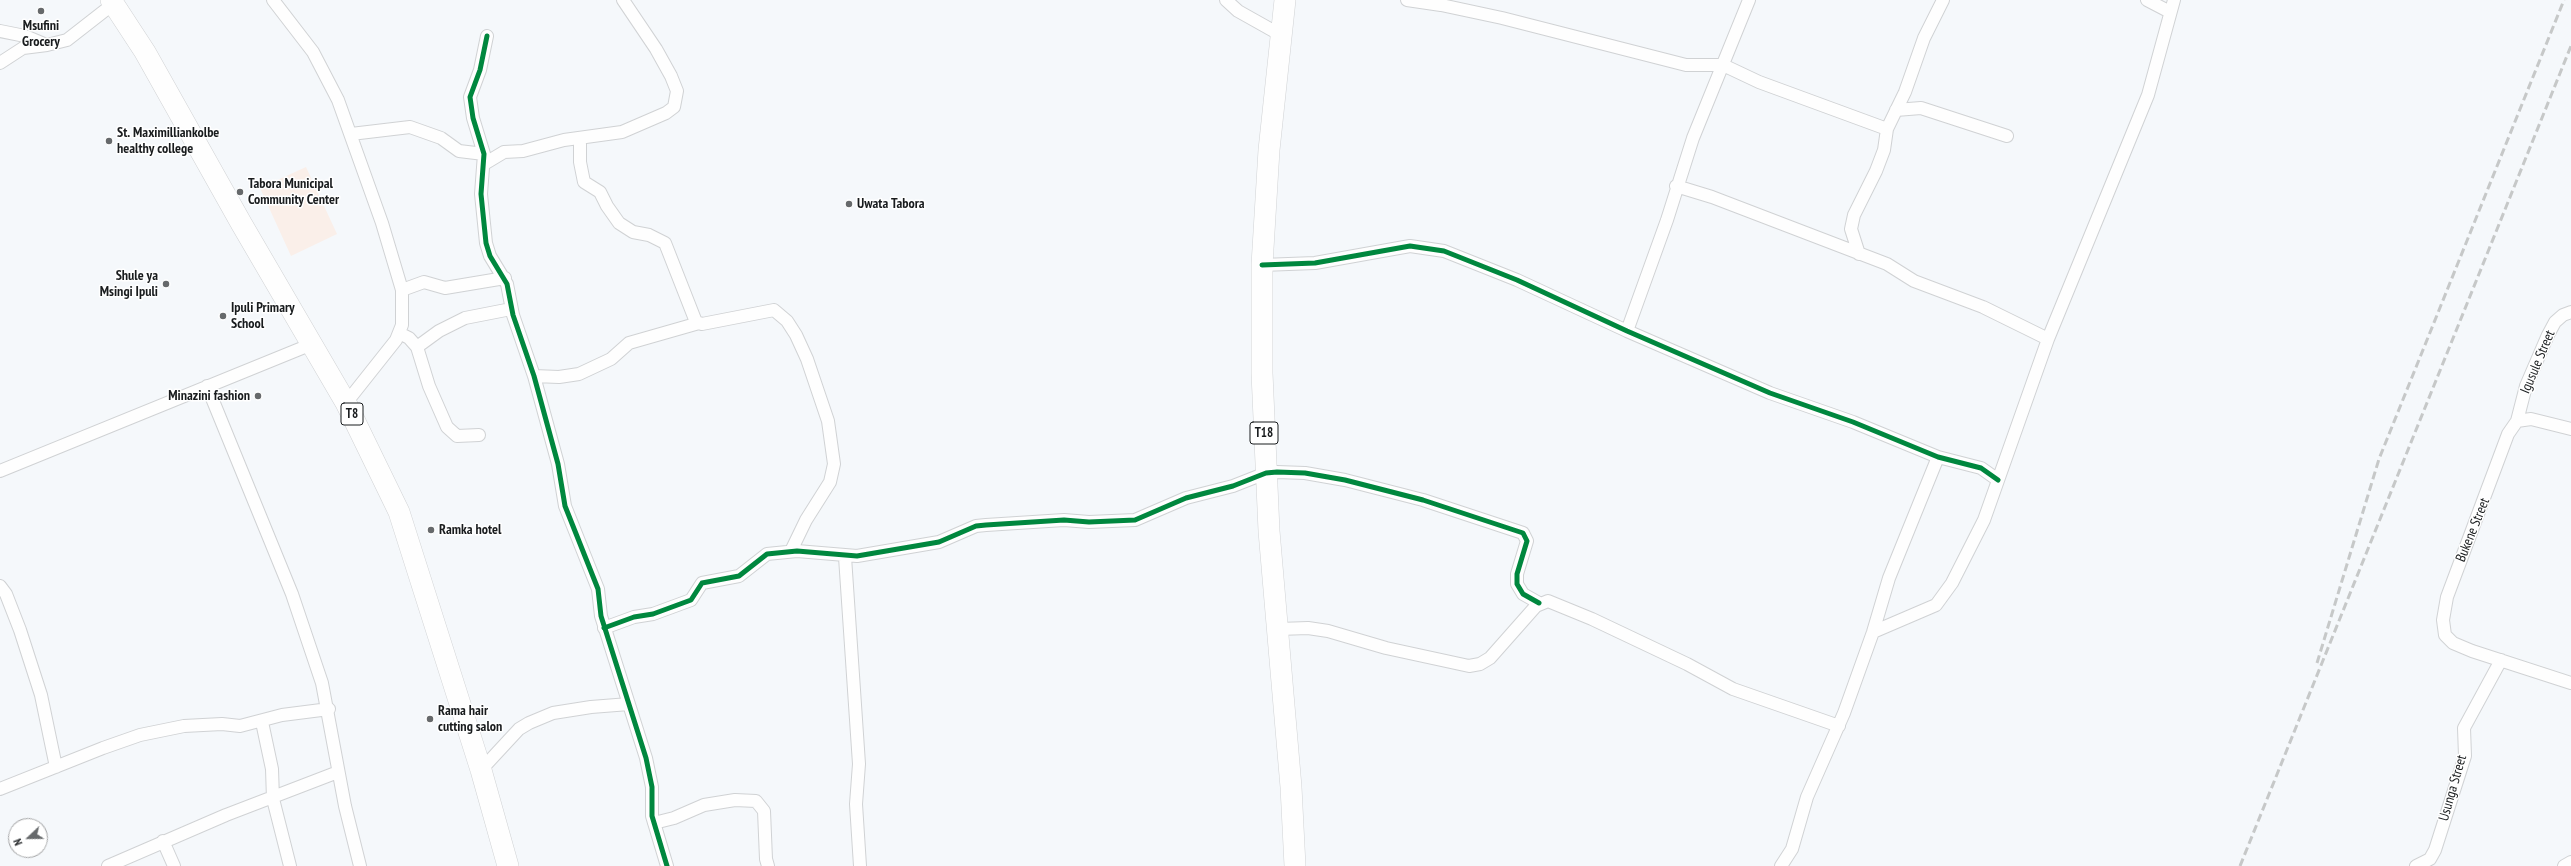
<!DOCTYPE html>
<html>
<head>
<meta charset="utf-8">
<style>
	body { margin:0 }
	#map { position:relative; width:2571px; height:866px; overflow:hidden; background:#f5f8fb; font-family:"PT Sans Narrow",sans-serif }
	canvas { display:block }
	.north { position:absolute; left:8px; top:818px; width:40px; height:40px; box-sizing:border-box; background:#fff; border:1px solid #a3a4a5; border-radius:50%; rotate:248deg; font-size:11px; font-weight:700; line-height:16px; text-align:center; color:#191c1e }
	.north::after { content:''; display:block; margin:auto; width:14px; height:18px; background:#66696b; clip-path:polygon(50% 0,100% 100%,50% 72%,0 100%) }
</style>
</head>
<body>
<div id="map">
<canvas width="2571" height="866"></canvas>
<div class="north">N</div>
</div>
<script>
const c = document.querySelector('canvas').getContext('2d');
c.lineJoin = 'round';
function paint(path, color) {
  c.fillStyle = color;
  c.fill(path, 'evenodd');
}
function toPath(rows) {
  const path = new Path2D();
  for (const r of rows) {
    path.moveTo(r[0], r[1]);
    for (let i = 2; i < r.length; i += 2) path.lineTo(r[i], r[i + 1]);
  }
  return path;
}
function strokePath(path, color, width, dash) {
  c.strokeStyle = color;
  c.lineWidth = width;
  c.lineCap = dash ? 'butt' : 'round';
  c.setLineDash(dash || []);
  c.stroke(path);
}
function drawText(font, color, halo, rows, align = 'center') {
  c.font = font + ' "PT Sans Narrow",sans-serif';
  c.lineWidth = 3;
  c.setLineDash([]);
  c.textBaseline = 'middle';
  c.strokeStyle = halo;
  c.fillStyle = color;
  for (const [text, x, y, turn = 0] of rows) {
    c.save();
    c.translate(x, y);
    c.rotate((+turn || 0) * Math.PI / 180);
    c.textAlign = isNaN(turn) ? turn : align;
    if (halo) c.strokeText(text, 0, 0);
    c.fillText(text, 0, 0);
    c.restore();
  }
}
paint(toPath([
	[306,167,337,234,291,256,260,188]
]), '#faefe9');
const street = toPath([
	[273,0,313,52,338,100,382,223,402,290,402,325,396,340,346,403],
	[1226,0,1238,11,1279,34],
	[1407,0,1441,5,1502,18,1686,65,1723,65,1759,82,1887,129],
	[2147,0,2170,12],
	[0,31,25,36,44,44],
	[487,36,480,70,470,97,473,118,484,154,481,194,486,243,490,256,507,284,513,315,534,376,558,464,565,506,598,589,601,616,646,758,652,787,652,816,667,866],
	[0,63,23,48,47,45,67,40,117,1],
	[1896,110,1921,108,2007,136],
	[351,134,410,127,441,138,459,151,484,154],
	[580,138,580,162,584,182,600,192,607,206,619,223,633,232,649,235,665,243,696,322,702,324,774,310,787,321,796,335,807,359,828,421,834,464,830,482,806,520,791,551],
	[484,164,504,152,523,151,564,140,622,132,666,113,674,107,677,91,671,76,656,49,623,0],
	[1676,186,1712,197,1887,264,1914,281,1983,307,2048,339],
	[1859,254,1851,229,1854,215,1876,171,1884,150,1887,129,1905,92,1924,38,1943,0],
	[1262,265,1315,263,1410,246,1444,251,1517,280,1627,331,1770,393,1853,422,1938,457,1981,468,1998,480],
	[402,290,424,282,445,288,505,278],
	[1627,331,1667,220,1693,138,1749,0],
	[399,333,409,338,417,347,429,386,447,427,457,436,479,435],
	[417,347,439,331,465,318,511,309],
	[534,376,559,377,579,374,611,359,629,343,699,323],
	[207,386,292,594,322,683,345,806,360,866],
	[2517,421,2526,386,2548,335,2555,322,2563,315,2571,312],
	[2571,429,2531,419,2517,421,2508,434,2447,597,2443,620,2445,635,2453,643,2472,651,2571,683],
	[0,471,312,344],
	[845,557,859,764,856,804,860,866],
	[0,586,6,594,20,630,41,695,56,767],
	[604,628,634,617,653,614,691,600,702,583,739,576,767,554,797,551,857,556,939,542,976,526,986,525,1064,520,1089,522,1135,520,1186,498,1233,486,1266,473,1277,472,1305,473,1345,480,1423,500,1523,533,1527,541,1517,574,1517,584,1523,594,1539,603],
	[1279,629,1308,628,1328,631,1386,648,1469,666,1480,664,1490,658,1536,606,1548,601,1592,619,1687,664,1733,689,1839,726],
	[1873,632,1936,605,1952,583,1984,520,2048,339,2148,95,2174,0],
	[262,722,272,769,273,799,290,866],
	[481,770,519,729,529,723,553,713,591,707,629,704],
	[0,789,103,748,140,735,184,726,222,724,240,726,282,715,329,709],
	[654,823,674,818,704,805,735,800,756,801,764,811,766,859,768,866],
	[163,841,174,866],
	[108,866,226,815,338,772],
	[1781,866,1792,849,1807,797,1844,713,1873,632,1889,578,1938,457],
	[2416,866,2430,859,2435,850,2465,756,2464,728,2501,660],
	[2564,866,2571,862]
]);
const highway = toPath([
	[111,0,145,52,241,223,346,403,399,512,481,770,508,866],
	[1285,0,1269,150,1262,265,1262,373,1269,531,1291,787,1295,866]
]);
strokePath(street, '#d0d2d4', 14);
strokePath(highway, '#d0d2d4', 22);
strokePath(street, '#fefefe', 12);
strokePath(highway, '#fefefe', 21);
strokePath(toPath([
	[2317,663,2379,459,2564,0],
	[2240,866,2571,46]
]), '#c6c8c8', 3, [8, 4]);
strokePath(toPath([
	[487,36,480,70,470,97,473,118,484,154,481,194,486,243,490,256,507,284,513,315,534,376,558,464,565,506,598,589,601,616,646,758,652,787,652,816,667,866],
	[1262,265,1315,263,1410,246,1444,251,1517,280,1627,331,1770,393,1853,422,1938,457,1981,468,1998,480],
	[604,628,634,617,653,614,691,600,702,583,739,576,767,554,797,551,857,556,939,542,976,526,986,525,1064,520,1089,522,1135,520,1186,498,1233,486,1266,473,1277,472,1305,473,1345,480,1423,500,1523,533,1527,541,1517,574,1517,584,1523,594,1539,603]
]), '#00873e', 5);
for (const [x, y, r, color] of [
	[41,11,4,"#66696b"],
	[109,141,4,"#66696b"],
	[240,192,4,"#66696b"],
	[849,204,4,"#66696b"],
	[166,284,4,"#66696b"],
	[223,316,4,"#66696b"],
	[258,396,4,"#66696b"],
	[431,530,4,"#66696b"],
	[430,719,4,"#66696b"]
]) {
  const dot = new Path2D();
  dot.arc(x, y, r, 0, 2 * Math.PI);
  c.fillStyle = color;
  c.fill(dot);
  strokePath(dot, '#fff', 1.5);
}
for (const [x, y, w] of [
	[352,414,22],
	[1264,433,28]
]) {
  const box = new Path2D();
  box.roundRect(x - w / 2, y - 11, w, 22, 3);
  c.fillStyle = '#fff';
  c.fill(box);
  strokePath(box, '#191c1e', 1);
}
drawText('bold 13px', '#191c1e', null, [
	["T8",352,414],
	["T18",1264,433]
]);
drawText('bold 14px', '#191c1e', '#fff', [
	["Msufini",41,26,"center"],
	["Grocery",41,42,"center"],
	["St. Maximilliankolbe",117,133],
	["healthy college",117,149],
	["Tabora Municipal",248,184],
	["Community Center",248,200],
	["Uwata Tabora",857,204],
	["Shule ya",158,276,"right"],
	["Msingi Ipuli",158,292,"right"],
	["Ipuli Primary",231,308],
	["School",231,324],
	["Minazini fashion",250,396,"right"],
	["Ramka hotel",439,530],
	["Rama hair",438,711],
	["cutting salon",438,727]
], 'left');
drawText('14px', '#191c1e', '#fff', [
	["Igusule Street",2538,362,-67],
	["Bukene Street",2473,530,-68],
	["Usunga Street",2453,788,-74]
]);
</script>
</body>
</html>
